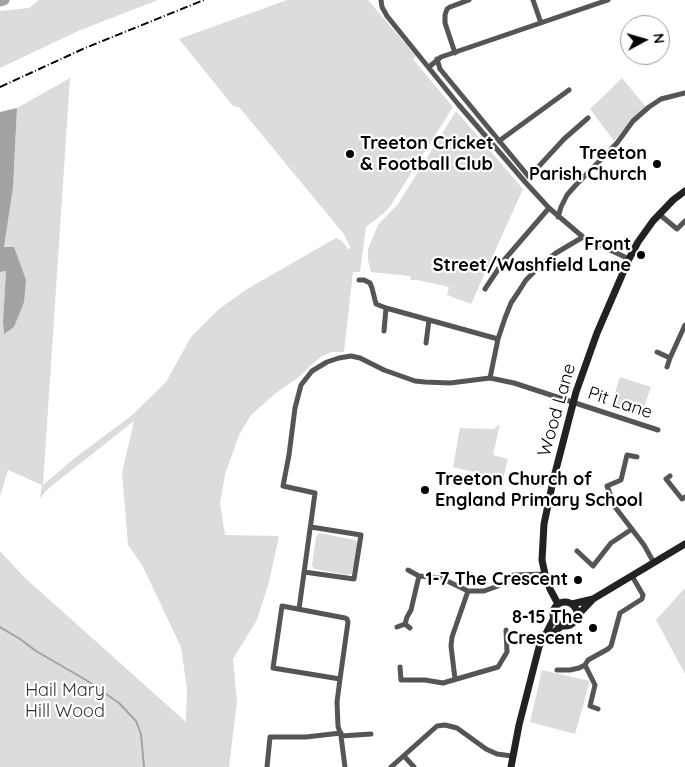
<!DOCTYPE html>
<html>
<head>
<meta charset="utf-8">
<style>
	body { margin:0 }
	#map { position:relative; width:685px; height:767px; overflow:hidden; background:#fff; font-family:Quicksand,sans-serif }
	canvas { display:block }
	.north { position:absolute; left:620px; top:15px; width:50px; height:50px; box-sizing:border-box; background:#fff; border:1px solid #999; border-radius:50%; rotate:84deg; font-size:14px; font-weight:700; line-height:20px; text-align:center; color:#000 }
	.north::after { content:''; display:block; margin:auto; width:18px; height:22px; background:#000; clip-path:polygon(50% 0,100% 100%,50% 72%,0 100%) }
</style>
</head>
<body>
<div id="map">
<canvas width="685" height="767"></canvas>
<div class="north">N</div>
</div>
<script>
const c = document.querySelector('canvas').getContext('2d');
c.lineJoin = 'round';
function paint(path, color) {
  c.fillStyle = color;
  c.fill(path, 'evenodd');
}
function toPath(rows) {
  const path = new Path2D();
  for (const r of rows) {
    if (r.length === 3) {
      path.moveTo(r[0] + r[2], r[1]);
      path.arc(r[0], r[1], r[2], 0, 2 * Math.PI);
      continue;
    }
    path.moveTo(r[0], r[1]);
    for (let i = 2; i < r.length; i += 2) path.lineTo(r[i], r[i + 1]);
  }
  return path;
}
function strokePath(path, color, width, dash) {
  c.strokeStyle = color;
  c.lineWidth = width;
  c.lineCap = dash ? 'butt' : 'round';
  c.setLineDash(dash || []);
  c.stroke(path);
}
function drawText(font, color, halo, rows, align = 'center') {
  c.font = font + ' Quicksand,sans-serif';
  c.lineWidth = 4.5;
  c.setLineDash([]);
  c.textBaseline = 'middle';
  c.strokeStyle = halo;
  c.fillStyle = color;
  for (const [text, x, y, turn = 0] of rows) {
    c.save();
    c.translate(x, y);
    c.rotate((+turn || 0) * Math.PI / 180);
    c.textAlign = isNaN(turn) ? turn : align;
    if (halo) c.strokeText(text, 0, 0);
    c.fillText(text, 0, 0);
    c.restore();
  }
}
paint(toPath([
	[39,0,158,0,78,31,0,68,0,11,29,8],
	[287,0,368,0,416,56,413,59,453,107,391,205,385,212,366,227,360,272,353,272,344,352,332,352,322,356,307,369,299,377,276,393,251,415,239,435,225,475,220,503,225,535,279,536,269,582,257,620,233,659,237,702,229,767,0,767,0,551,24,577,186,722,186,715,187,689,181,647,142,565,128,545,122,473,134,421,49,488,40,498,42,485,8,470,0,496,0,272,6,271,3,326,4,333,14,327,4,247,13,188,17,108,70,78,43,485,76,457,131,416,166,382,191,337,219,309,247,289,336,238,342,241,348,249,351,248,343,233,239,107,233,106,179,39],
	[622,78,646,107,630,120,628,124,614,141,590,109],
	[456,111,523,189,471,304,447,295,449,287,417,280,411,280,410,276,371,272,368,260,368,249,378,225,398,204],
	[620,377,651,387,641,416,611,405],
	[500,424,493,455,508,459,503,479,453,467,460,428,494,429],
	[319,533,356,540,358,544,352,574,348,575,314,569,312,565,316,537],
	[685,588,685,674,656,620],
	[542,670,590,681,575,734,530,722]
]), '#dcdcdc');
paint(toPath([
	[17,108,13,188,4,247,14,247,26,280,24,302,14,327,4,334,3,322,6,271,0,272,0,112]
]), '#a3a3a3');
strokePath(toPath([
	[0,627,20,639,36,651,86,680,119,703,136,721,141,734,144,767]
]), '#a3a3a3', 2);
strokePath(toPath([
	[0,1,4,0]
]), '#a3a3a3', 11);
strokePath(toPath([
	[381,0,382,7,387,16,458,104,526,183,549,208,583,237,629,259],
	[533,0,541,23],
	[455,53,445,23,445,15,447,9,450,7,469,0],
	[437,59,440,69,529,177,564,139,588,118],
	[429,67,441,57,608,0],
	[499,141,569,90],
	[659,214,677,229,685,221],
	[558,217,561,207,567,195,575,186,617,143,633,121,649,107,661,99,685,93],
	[359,280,364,280,370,283,372,288,376,304,386,308,498,339],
	[485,289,505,259,549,208],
	[384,331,386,308],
	[426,343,429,320],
	[657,352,670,358,685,325],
	[667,367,670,358],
	[490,378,498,339,505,318,511,303,519,291,526,280,542,264,556,253,583,237],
	[637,457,627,455,621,480,607,486,615,507,644,545,654,563],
	[670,476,666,479,682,499,685,497],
	[577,551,593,566,611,543,632,529],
	[408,570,419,576],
	[304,572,354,579,361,535,311,527],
	[282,606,345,618,347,619,348,622,340,679,273,668,282,606],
	[299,609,315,493,283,486,289,455,295,408,301,385,312,371,327,362,339,358,351,356,360,358,384,370,415,381,425,382,450,383,490,378,514,383,658,430],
	[397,627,405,624],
	[410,628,405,624,407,617,411,610,419,576,441,578,468,591,484,591,498,586,508,578,514,575,545,574],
	[400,667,401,680,425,680,443,683,498,667,507,652,506,630],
	[557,670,570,670,579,668,585,665],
	[340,679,337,702,338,726,341,736,345,767],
	[455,679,451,646,452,637,468,591],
	[598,709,590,706,595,685,585,665,588,660,608,649,611,646,620,613,642,599,643,595,632,576],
	[341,736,371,734],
	[404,756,414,767],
	[267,767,270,737,306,737,341,733],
	[391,767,437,726,445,725,457,728,486,749,497,754,512,756]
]), '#555', 5);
strokePath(toPath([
	[565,614,12],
	[558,604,550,589,545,574,542,560,544,524,553,481,576,392,597,333,629,259,638,242,653,221,673,200,685,191],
	[572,604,593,599,685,544],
	[576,617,593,599],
	[544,640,563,625],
	[511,767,519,725,539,647,554,618]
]), '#222', 7);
strokePath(toPath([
	[0,87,85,48,204,0]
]), '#000', 2, [8, 2.5, 1, 2.5]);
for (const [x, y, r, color] of [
	[350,154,5,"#000"],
	[657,164,5,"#000"],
	[641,255,5,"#000"],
	[425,490,5,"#000"],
	[578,580,5,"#000"],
	[593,628,5,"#000"]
]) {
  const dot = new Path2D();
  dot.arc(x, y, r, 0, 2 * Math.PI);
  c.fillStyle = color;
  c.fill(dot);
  strokePath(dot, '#fff', 2);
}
drawText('bold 18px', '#000', '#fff', [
	["Treeton Cricket",360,144,"left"],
	["& Football Club",360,165,"left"],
	["Treeton",647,154],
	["Parish Church",647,175],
	["Front",631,245],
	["Street/Washfield Lane",631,266],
	["Treeton Church of",435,480,"left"],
	["England Primary School",435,501,"left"],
	["1-7 The Crescent",568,580],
	["8-15 The",583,618],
	["Crescent",583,639]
], 'right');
drawText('18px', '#000', '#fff', [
	["Pit Lane",620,403,18],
	["Wood Lane",557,410,-74]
]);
drawText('18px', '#333', '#fff', [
	["Hail Mary",65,691],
	["Hill Wood",65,712]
]);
</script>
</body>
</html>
